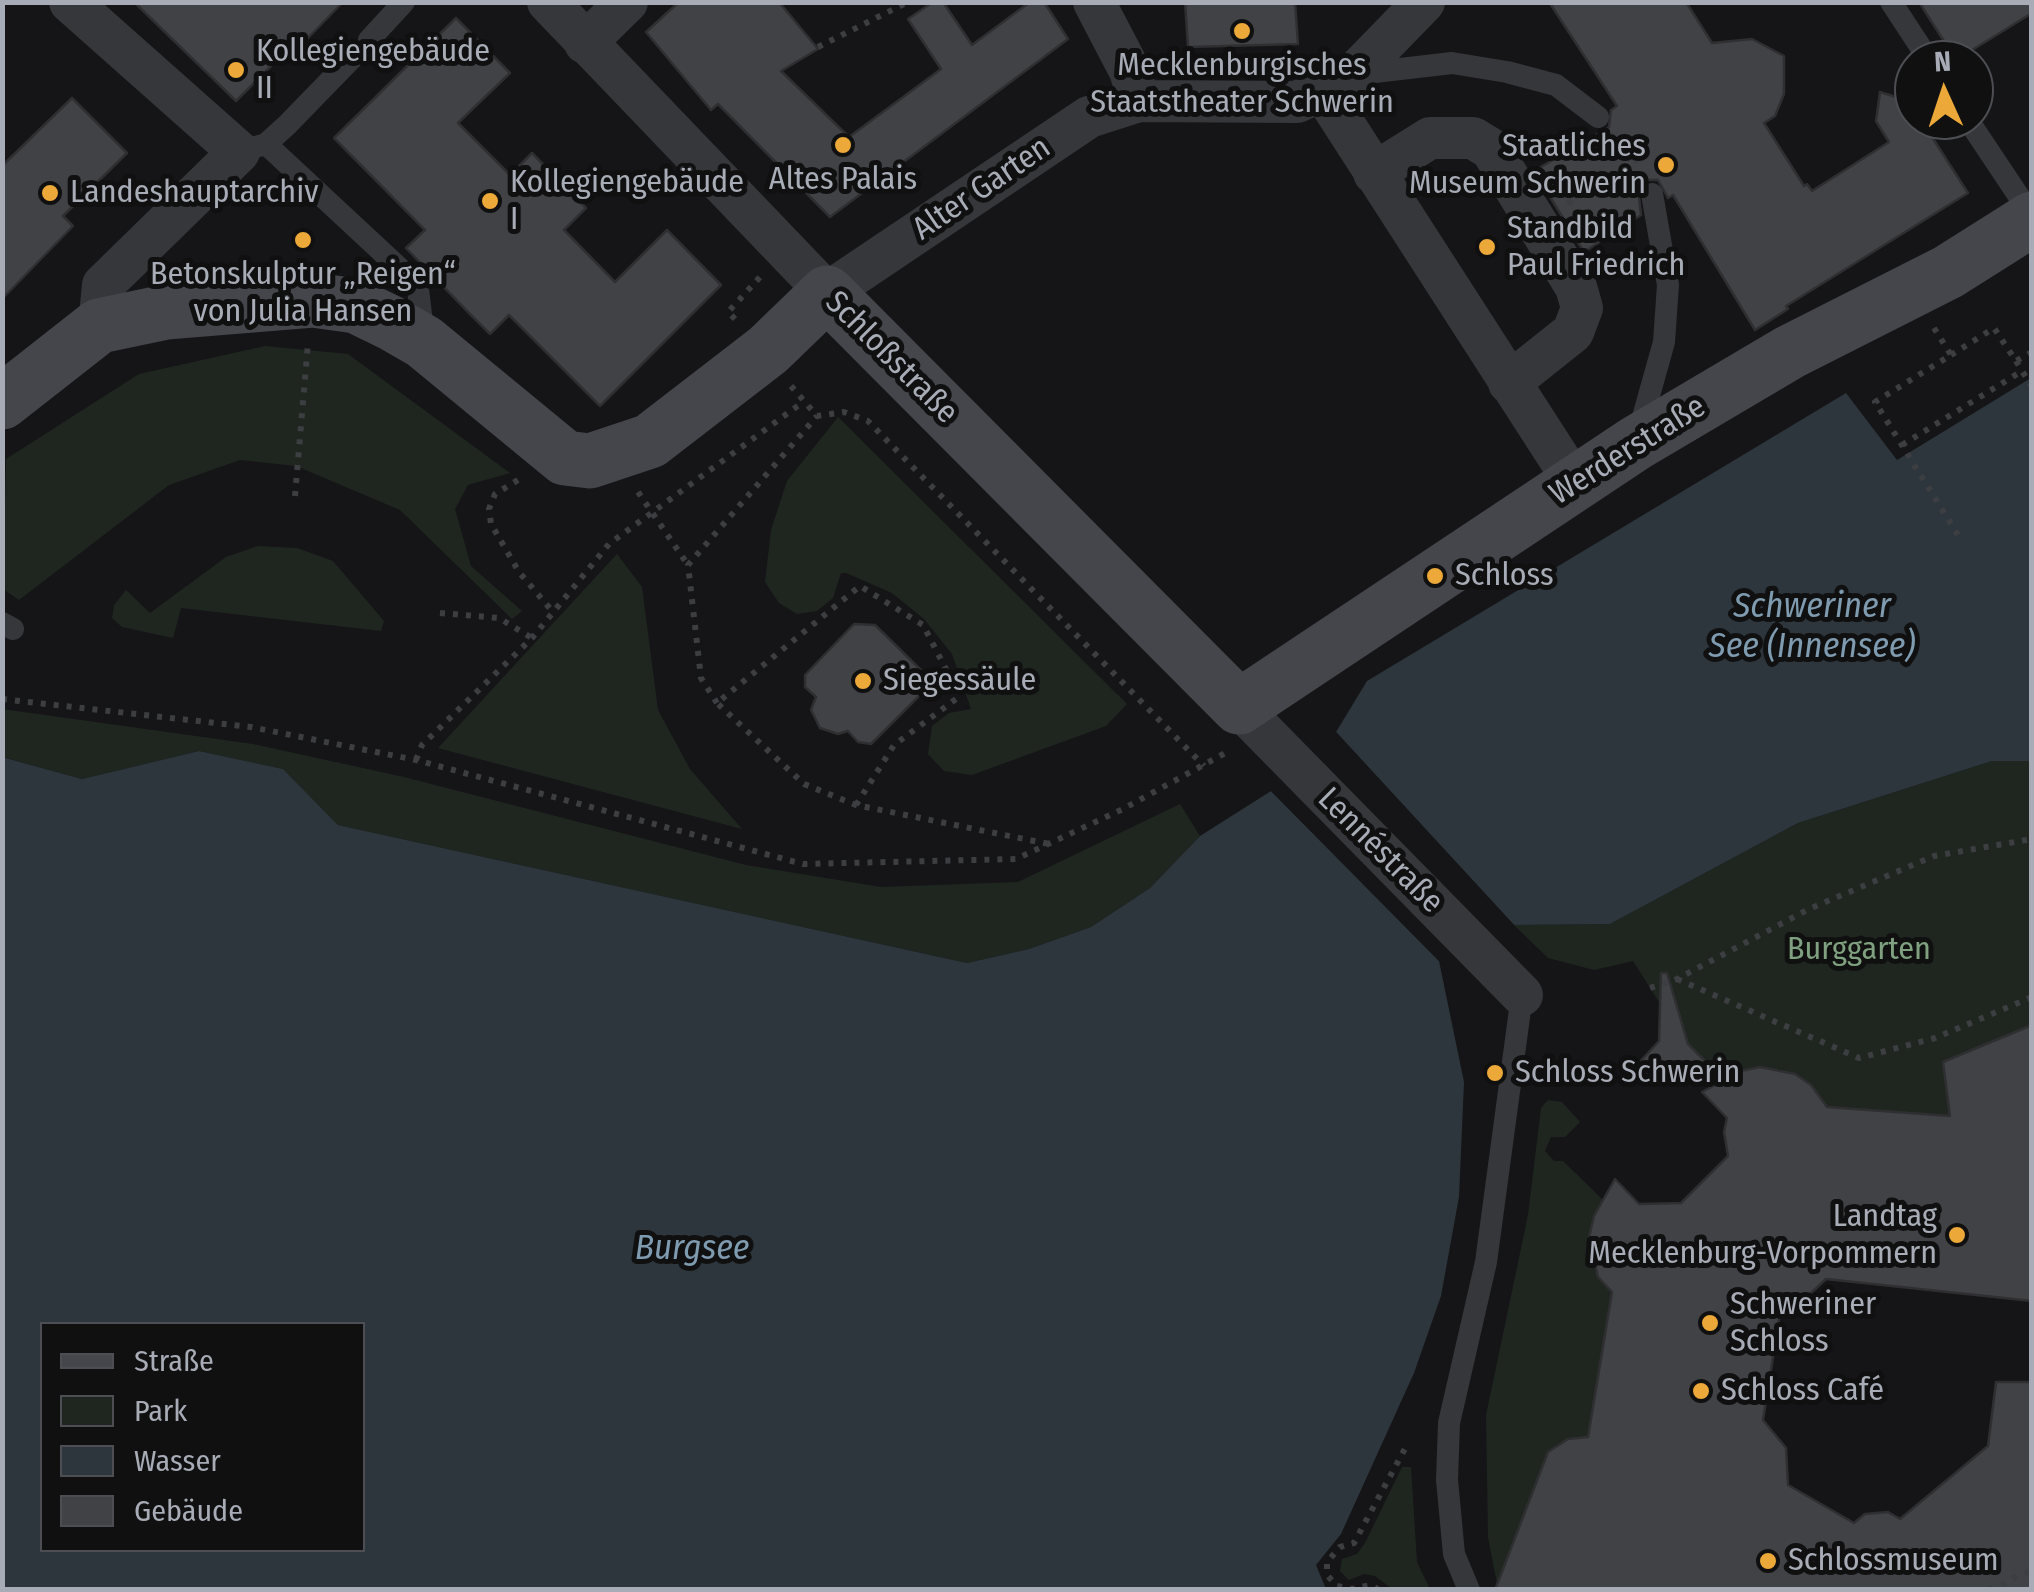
<!DOCTYPE html>
<html>
<head>
<meta charset="utf-8">
<style>
	body { margin:0 }
	#map { position:relative; width:2034px; height:1592px; overflow:hidden; background:#151517; font-family:"Fira Sans Condensed",sans-serif }
	canvas { display:block }
	.frame { position:absolute; inset:0; border:5px solid #a7acb6; pointer-events:none }
	.legend { position:absolute; left:40px; top:1322px; width:325px; height:230px; box-sizing:border-box; background:#101011; border:2px solid #4c4e53; margin:0; padding:12px 18px; list-style:none; font-size:30px; color:#a7acb6 }
	.legend li { display:flex; align-items:center; gap:20px; height:50px }
	.legend b { width:50px; border:2px solid #4c4e53 }
	.north { position:absolute; left:1894px; top:40px; width:100px; height:100px; box-sizing:border-box; background:#101011; border:2px solid #4c4e53; border-radius:50%; rotate:357deg; font-size:28px; font-weight:700; line-height:40px; text-align:center; color:#a7acb6 }
	.north::after { content:''; display:block; margin:auto; width:35px; height:45px; background:#eca838; clip-path:polygon(50% 0,100% 100%,50% 72%,0 100%) }
</style>
</head>
<body>
<div id="map">
<canvas width="2034" height="1592"></canvas>
<div class="frame"></div>
<ul class="legend">
<li><b style="height:12px;background:#44464b"></b>Straße</li>
<li><b style="height:28px;background:#1f2620"></b>Park</li>
<li><b style="height:28px;background:#2d363c"></b>Wasser</li>
<li><b style="height:28px;background:#414246"></b>Gebäude</li>
</ul>
<div class="north">N</div>
</div>
<script>
const c = document.querySelector('canvas').getContext('2d');
c.lineJoin = 'round';
function paint(path, color) {
  c.fillStyle = color;
  c.fill(path, 'evenodd');
}
function toPath(rows) {
  const path = new Path2D();
  for (const r of rows) {
    path.moveTo(r[0], r[1]);
    for (let i = 2; i < r.length; i += 2) path.lineTo(r[i], r[i + 1]);
  }
  return path;
}
function strokePath(path, color, width, dash) {
  c.strokeStyle = color;
  c.lineWidth = width;
  c.lineCap = dash ? 'butt' : 'round';
  c.setLineDash(dash || []);
  c.stroke(path);
}
function drawText(font, color, halo, rows, align = 'center') {
  c.font = font + ' "Fira Sans Condensed",sans-serif';
  c.lineWidth = 10;
  c.setLineDash([]);
  c.textBaseline = 'middle';
  c.strokeStyle = halo;
  c.fillStyle = color;
  for (const [text, x, y, turn = 0] of rows) {
    c.save();
    c.translate(x, y);
    c.rotate((+turn || 0) * Math.PI / 180);
    c.textAlign = isNaN(turn) ? turn : align;
    if (halo) c.strokeText(text, 0, 0);
    c.fillText(text, 0, 0);
    c.restore();
  }
}
paint(toPath([
	[265,346,348,354,510,473,468,485,455,509,471,566,522,611,512,619,400,510,296,466,240,460,169,485,19,600,3,589,6,459,139,374],
	[838,417,1127,704,1106,726,972,775,944,771,928,754,932,726,949,713,971,709,952,654,924,619,892,593,846,573,841,573,833,598,817,611,797,614,779,603,765,582,771,530,787,481],
	[258,546,297,548,333,561,384,621,381,631,181,608,173,638,122,627,112,618,114,605,126,590,150,613,226,557],
	[617,554,642,587,658,710,690,769,742,829,438,748],
	[2,709,253,744,404,777,746,865,881,887,1018,882,1180,804,1200,836,1150,888,1091,927,1029,949,967,963,338,825,283,769,199,751,82,779,3,757],
	[1992,761,2031,761,2031,1025,1944,1062,1950,1116,1827,1107,1811,1085,1779,1069,1741,1071,1724,1080,1684,1040,1683,1028,1671,1021,1633,961,1594,970,1548,958,1514,925,1610,924,1798,823],
	[1548,1100,1562,1102,1580,1122,1565,1137,1551,1137,1545,1151,1554,1161,1563,1161,1603,1200,1589,1237,1590,1256,1598,1277,1612,1292,1588,1439,1568,1439,1548,1452,1498,1589,1488,1537,1486,1415,1528,1215,1541,1108],
	[1402,1467,1411,1467,1417,1562,1430,1589,1392,1589,1375,1576,1364,1574,1349,1580,1340,1571,1342,1559,1357,1554,1365,1543]
]), '#1f2620');
paint(toPath([
	[2031,378,2031,761,1992,761,1798,823,1610,924,1514,925,1336,732,1367,681,1846,393,1897,460],
	[199,751,283,769,338,825,967,963,1029,949,1091,927,1150,888,1200,836,1271,791,1439,961,1464,1082,1459,1197,1441,1296,1414,1373,1341,1534,1316,1565,1326,1589,3,1589,2,757,82,779],
	[42,1324,362,1324,362,1550,42,1550]
]), '#2d363c');
paint(toPath([
	[1336,732,1514,925,1510,929,1332,735],
	[1275,787,1442,957,1446,968,1271,791]
]), '#151517');
const building = toPath([
	[134,2,343,2,308,38,303,34,236,101,134,2],
	[679,2,779,2,818,49,781,71,849,137,941,69,908,19,933,2,943,2,972,45,1030,2,1044,2,1068,39,830,217,718,104,711,110,646,32,679,2],
	[1185,2,1295,2,1298,44,1188,47,1185,2],
	[1549,2,1686,2,1712,43,1752,39,1784,56,1784,94,1775,116,1764,123,1804,186,1807,184,1812,191,1889,142,1876,121,1880,92,1909,101,1914,120,1921,120,1968,193,1786,306,1788,309,1755,330,1673,195,1668,198,1658,180,1648,180,1638,188,1641,215,1584,252,1534,171,1609,127,1611,110,1617,106,1549,2],
	[1919,2,2032,2,2032,13,1956,60,1919,2],
	[456,18,510,73,458,123,510,175,532,153,586,208,564,230,615,282,667,230,721,285,600,406,509,315,490,334,468,312,406,248,425,230,334,138,456,18],
	[72,98,127,153,63,216,73,226,2,299,2,166,72,98],
	[854,624,875,625,921,670,921,694,871,744,858,742,848,731,838,734,820,728,811,710,816,697,805,687,805,675,854,624],
	[1661,973,1667,973,1688,1044,1717,1073,1625,1078,1659,1041,1661,973],
	[2032,1025,2032,1301,1826,1279,1808,1296,1781,1307,1763,1420,1786,1448,1788,1485,1854,1523,1865,1514,1888,1512,1900,1519,1988,1446,1996,1382,2032,1382,2032,1590,1495,1590,1548,1452,1568,1439,1588,1437,1612,1292,1598,1277,1589,1237,1594,1216,1615,1179,1639,1204,1681,1203,1728,1156,1724,1132,1727,1118,1702,1092,1741,1071,1760,1067,1795,1074,1811,1085,1827,1107,1950,1116,1943,1062,2032,1025]
]);
paint(building, '#414246');
strokePath(building, '#2f2f32', 2.5);
strokePath(toPath([
	[818,47,908,2],
	[1568,204,1640,158],
	[735,319,728,312,760,277],
	[1934,328,1951,355,1875,402,1958,535],
	[1951,355,1994,328,2016,361,2032,352],
	[2016,361,2032,387],
	[791,386,817,416,844,412,868,421,1204,766],
	[1902,445,2022,371],
	[518,480,495,494,489,509,491,524,519,572,553,612],
	[638,492,688,565],
	[295,496,308,343],
	[440,613,499,618,532,638],
	[2,699,251,727,416,760,803,864,1016,859,1123,809,1227,752],
	[717,703,701,678,688,565,817,416],
	[416,760,422,745,532,638,609,544,803,402],
	[856,805,894,745,960,696,923,625,860,586,717,703,804,784,856,805,1049,844],
	[1677,979,1859,1058,1935,1038,2032,997],
	[1650,988,1677,979,1809,909,1934,856,2032,839],
	[1379,1590,1371,1585,1352,1589,1337,1586,1327,1575,1327,1562,1340,1547,1354,1543,1408,1443],
	[1989,1590,2032,1570]
]), '#3c3e42', 6, [5, 8]);
strokePath(toPath([
	[1891,2,1929,60],
	[369,40,404,2],
	[1357,74,1452,63,1507,72,1556,85,1598,117],
	[1968,120,2032,216],
	[266,144,409,277,418,289,424,339],
	[252,148,266,144,287,125,357,53],
	[1638,435,1664,342,1668,285,1652,194],
	[2,623,13,629],
	[1469,1590,1454,1554,1447,1480,1449,1423,1486,1262,1522,995]
]), '#36373b', 22);
strokePath(toPath([
	[70,2,239,152,103,285,99,326],
	[548,2,827,293,1089,117,1139,101,1297,102,1353,75,1424,2],
	[1094,2,1130,71,1139,101],
	[585,43,627,2],
	[1322,90,1575,483],
	[1374,173,1430,138,1473,138,1491,149,1576,287,1582,308,1573,332,1509,383],
	[1239,707,1522,995]
]), '#36373b', 42);
strokePath(toPath([
	[2,402,99,326,166,312,313,300,356,306,391,323,424,342,565,458,590,461,650,441,768,350,827,293,1239,707,1636,443,1790,352,1948,272,2032,219]
]), '#44464b', 55);
for (const [x, y, r, color] of [
	[1242,31,10,"#eca838"],
	[236,70,10,"#eca838"],
	[843,145,10,"#eca838"],
	[1666,165,10,"#eca838"],
	[50,193,10,"#eca838"],
	[490,201,10,"#eca838"],
	[303,240,10,"#eca838"],
	[1487,247,10,"#eca838"],
	[1435,576,10,"#eca838"],
	[863,681,10,"#eca838"],
	[1495,1073,10,"#eca838"],
	[1957,1235,10,"#eca838"],
	[1710,1323,10,"#eca838"],
	[1701,1391,10,"#eca838"],
	[1768,1561,10,"#eca838"]
]) {
  const dot = new Path2D();
  dot.arc(x, y, r, 0, 2 * Math.PI);
  c.fillStyle = color;
  c.fill(dot);
  strokePath(dot, '#101011', 4);
}
drawText('32px', '#a7acb6', '#101011', [
	["Kollegiengebäude",256,52],
	["II",256,89],
	["Mecklenburgisches",1242,66,"center"],
	["Staatstheater Schwerin",1242,103,"center"],
	["Staatliches",1646,147,"right"],
	["Museum Schwerin",1646,184,"right"],
	["Altes Palais",843,180,"center"],
	["Kollegiengebäude",510,183],
	["I",510,220],
	["Landeshauptarchiv",70,193],
	["Standbild",1507,229],
	["Paul Friedrich",1507,266],
	["Betonskulptur „Reigen“",303,275,"center"],
	["von Julia Hansen",303,312,"center"],
	["Schloss",1455,576],
	["Siegessäule",883,681],
	["Schloss Schwerin",1515,1073],
	["Landtag",1937,1217,"right"],
	["Mecklenburg-Vorpommern",1937,1254,"right"],
	["Schweriner",1730,1305],
	["Schloss",1730,1342],
	["Schloss Café",1721,1391],
	["Schlossmuseum",1788,1561]
], 'left');
drawText('32px', '#a7acb6', '#101011', [
	["Alter Garten",982,189,-34],
	["Schloßstraße",891,358,45],
	["Werderstraße",1628,451,-32],
	["Lennéstraße",1380,851,45]
]);
drawText('32px', '#7fa17f', '#101011', [
	["Burggarten",1859,950]
]);
drawText('italic 35px', '#7f9bb0', '#101011', [
	["Schweriner",1812,607],
	["See (Innensee)",1812,647],
	["Burgsee",692,1249]
]);
</script>
</body>
</html>
